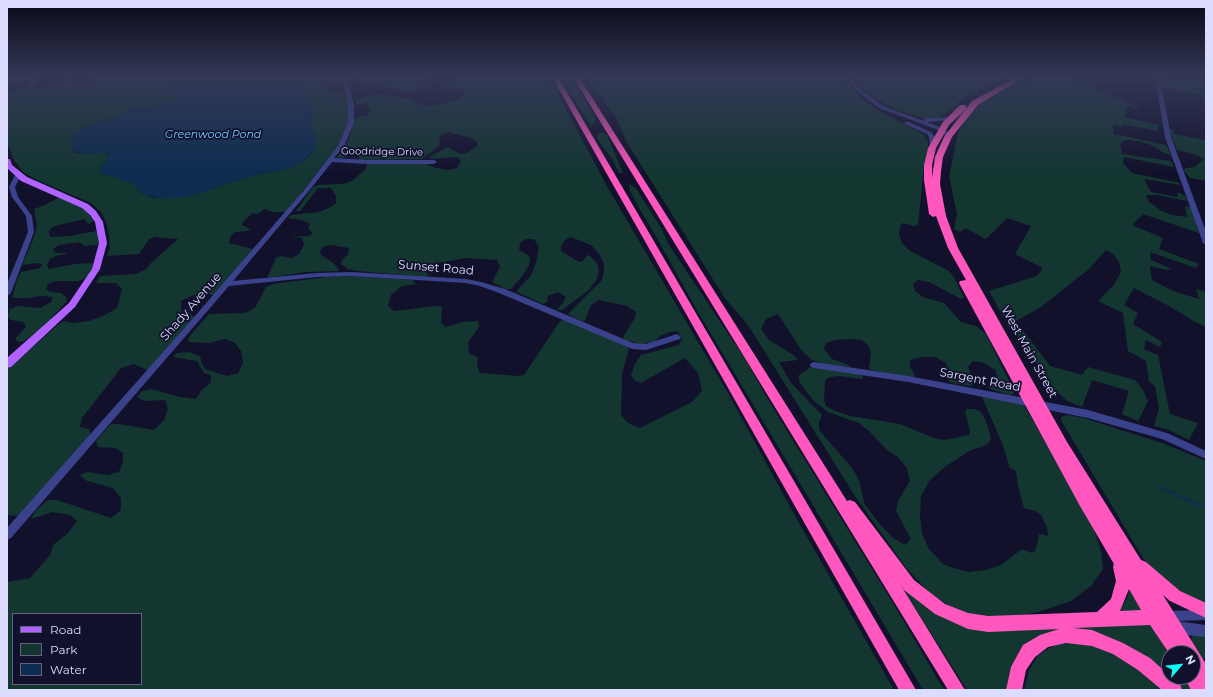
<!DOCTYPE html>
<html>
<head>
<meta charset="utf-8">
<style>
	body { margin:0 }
	#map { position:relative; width:1213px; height:697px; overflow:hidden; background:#12112c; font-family:Montserrat,sans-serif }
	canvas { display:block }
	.frame { position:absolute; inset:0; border:8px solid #dcdcff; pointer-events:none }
	.legend { position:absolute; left:12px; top:613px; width:130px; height:72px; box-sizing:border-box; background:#12112c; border:1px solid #636280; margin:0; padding:5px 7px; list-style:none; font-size:12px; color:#dcdcff }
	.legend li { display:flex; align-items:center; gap:8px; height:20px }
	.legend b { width:20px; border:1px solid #636280 }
	.north { position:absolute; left:1161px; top:645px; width:40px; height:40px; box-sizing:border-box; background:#12112c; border:1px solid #636280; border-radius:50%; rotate:62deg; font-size:11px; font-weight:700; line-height:16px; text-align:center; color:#dcdcff }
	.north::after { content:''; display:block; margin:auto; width:14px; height:18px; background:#08fff8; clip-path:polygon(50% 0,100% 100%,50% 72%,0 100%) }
</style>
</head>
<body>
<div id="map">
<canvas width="1213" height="697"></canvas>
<div class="frame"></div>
<ul class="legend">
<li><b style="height:5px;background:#b163ff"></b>Road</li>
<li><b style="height:11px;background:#133631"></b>Park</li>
<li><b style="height:11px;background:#0c2d50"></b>Water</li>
</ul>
<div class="north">N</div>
</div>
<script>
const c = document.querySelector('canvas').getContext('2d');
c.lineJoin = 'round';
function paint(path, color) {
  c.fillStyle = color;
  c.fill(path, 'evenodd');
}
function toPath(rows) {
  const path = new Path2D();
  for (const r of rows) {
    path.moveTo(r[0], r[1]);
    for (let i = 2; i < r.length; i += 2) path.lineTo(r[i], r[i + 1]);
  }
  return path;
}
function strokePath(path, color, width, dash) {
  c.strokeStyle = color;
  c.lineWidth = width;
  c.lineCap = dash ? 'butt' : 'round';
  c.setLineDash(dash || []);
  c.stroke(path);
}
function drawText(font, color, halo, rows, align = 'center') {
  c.font = font + ' Montserrat,sans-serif';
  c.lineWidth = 3.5;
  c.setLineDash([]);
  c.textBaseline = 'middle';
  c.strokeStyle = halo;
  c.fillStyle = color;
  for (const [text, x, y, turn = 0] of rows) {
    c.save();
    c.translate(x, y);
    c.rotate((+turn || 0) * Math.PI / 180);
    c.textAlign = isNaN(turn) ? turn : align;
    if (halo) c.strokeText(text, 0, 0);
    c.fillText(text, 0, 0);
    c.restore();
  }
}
paint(toPath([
	[91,77,125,77,134,79,140,77,181,77,176,81,178,99,150,107,128,109,116,118,97,122,84,128,73,152,84,154,101,153,110,155,100,169,133,183,141,193,154,198,190,196,254,175,291,168,303,162,313,152,317,141,310,125,312,115,302,88,285,87,286,84,296,79,305,77,342,77,342,81,327,84,325,86,331,94,345,92,347,94,349,101,349,123,340,144,286,212,273,212,264,209,258,214,253,213,244,221,242,225,250,229,248,231,235,232,230,237,229,243,253,249,215,295,201,294,191,296,181,301,181,311,190,313,194,317,151,368,147,370,134,364,121,368,82,418,80,427,89,429,91,434,20,516,7,515,7,370,59,324,64,321,73,323,89,321,105,315,117,308,122,289,116,283,96,283,100,276,136,274,145,270,152,262,178,239,156,237,149,239,139,254,107,256,110,248,109,235,106,222,101,212,91,203,39,181,24,173,14,160,7,142,7,95,26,87,30,83,31,79,37,78,34,87,36,89,58,85,66,79,70,78,76,87,84,85,89,82],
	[207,77,242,77,236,82,225,86,219,85,218,82,207,81,206,79],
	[348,77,434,77,422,81,422,83,428,88,414,92,405,92,390,89,373,82,362,81,359,79,350,80],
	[453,77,549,77,608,188,728,393,794,514,894,690,7,690,7,582,30,578,50,555,54,544,68,533,77,521,70,515,52,512,31,519,36,510,48,500,57,500,111,518,121,510,121,498,113,488,87,481,79,475,87,472,108,475,119,472,123,462,123,453,115,448,98,447,96,441,111,424,118,424,154,430,164,420,168,409,165,400,144,401,137,397,142,391,151,389,180,397,196,399,201,391,211,382,211,375,204,373,197,361,173,357,177,353,189,352,200,356,202,364,205,369,227,376,238,373,243,363,241,351,235,343,225,339,209,343,189,342,188,338,209,314,245,313,255,308,266,287,273,284,327,277,356,276,413,280,416,284,402,286,391,295,388,306,394,311,435,306,442,307,441,323,446,327,462,322,478,321,479,327,468,342,469,353,478,358,477,365,480,373,518,376,524,375,558,324,562,320,567,321,624,344,629,349,622,374,621,415,628,423,640,428,692,402,702,391,698,373,685,358,641,383,635,381,631,375,635,364,641,355,679,345,682,338,677,331,670,332,660,336,654,342,641,344,625,340,623,337,635,318,636,312,627,306,599,300,591,305,585,321,580,321,568,314,602,280,604,271,604,264,600,255,591,245,571,237,565,240,561,246,561,251,579,262,583,261,587,255,590,256,597,263,599,271,597,279,589,290,562,310,557,310,563,303,566,297,558,292,548,296,547,302,543,304,517,292,518,289,530,277,536,263,539,247,534,239,526,239,520,243,519,250,528,255,530,259,529,265,523,275,511,289,506,289,492,282,500,267,497,260,466,258,427,265,424,269,429,276,425,277,358,271,348,269,341,264,342,260,348,254,349,248,331,245,322,247,320,254,333,263,339,269,339,271,305,272,267,278,276,258,281,256,292,258,299,254,304,245,302,238,290,237,309,236,313,233,308,229,310,224,302,220,288,218,291,215,319,212,331,207,336,203,336,196,331,188,318,188,300,211,296,211,313,187,318,185,343,184,352,181,366,169,367,163,423,163,436,168,449,170,457,168,461,161,458,157,429,159,431,156,448,147,458,153,465,154,477,146,478,142,471,138,448,132,442,134,439,139,440,144,438,147,422,159,359,160,359,157,363,147,357,147,350,150,347,157,337,158,349,139,354,120,357,117,367,116,370,110,367,103,356,105,356,101,361,98,378,94,406,98,420,105,429,106,447,103,460,99,466,94,464,91,440,87,456,81],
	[13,614,141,614,141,684,13,684],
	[561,77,571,77,593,113,596,121,591,126],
	[586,77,846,77,847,81,863,100,879,111,923,134,928,142,928,149,924,166,918,225,913,226,903,223,900,226,899,234,902,243,910,251,949,271,955,279,964,298,961,299,929,282,918,280,913,284,915,291,923,297,944,303,961,322,976,326,986,334,1014,391,1013,394,1009,395,988,388,989,384,999,381,995,370,984,363,973,361,968,367,973,381,972,386,951,383,949,381,949,374,946,363,935,357,922,357,910,360,910,367,915,376,914,378,871,370,869,368,871,353,868,345,861,340,853,339,836,340,826,343,824,349,832,359,849,365,850,367,825,364,812,360,802,351,778,314,766,319,761,329,769,340,792,354,798,360,779,362,791,383,822,415,819,422,819,430,852,468,859,480,864,503,877,521,893,538,905,545,911,539,896,511,898,501,910,481,907,468,898,457,887,450,870,432,859,423,828,412,815,402,805,390,799,381,799,375,811,367,861,374,863,376,862,379,839,376,830,377,825,380,824,400,826,406,833,410,850,416,900,424,934,438,944,440,969,435,970,431,965,412,967,409,973,409,980,411,986,421,991,438,989,443,984,446,971,450,946,466,930,480,921,496,920,516,922,534,929,549,943,564,950,567,969,572,985,570,1001,565,1022,549,1032,553,1035,551,1037,545,1039,534,1048,536,1047,527,1041,515,1035,511,1024,508,1018,487,1016,471,1010,468,1002,443,982,397,984,396,1024,405,1090,519,1101,551,1103,569,1091,586,1071,601,1038,612,1007,618,981,616,958,611,932,595,907,569,855,496,748,325,724,297,685,235,626,141,616,117],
	[854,77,1007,77,970,94,960,101,953,109,939,117,922,118,895,109,872,96,873,94,869,92,865,91],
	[1034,77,1068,77,1139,107,1140,109,1128,106,1124,117,1158,125,1158,131,1122,124,1122,127,1113,125,1114,134,1166,145,1171,155,1164,153,1154,146,1142,142,1128,140,1123,141,1120,144,1122,154,1171,161,1174,167,1124,157,1123,163,1132,173,1180,183,1180,185,1144,179,1151,192,1177,197,1178,192,1185,196,1187,201,1157,195,1146,195,1149,202,1160,210,1172,215,1187,217,1185,206,1191,207,1199,233,1143,214,1132,225,1163,238,1159,249,1199,264,1196,268,1150,252,1151,260,1172,269,1166,270,1150,266,1152,280,1173,291,1199,299,1196,289,1206,292,1206,327,1195,322,1171,307,1134,288,1124,305,1138,313,1133,324,1162,342,1160,347,1146,340,1144,349,1158,355,1170,414,1198,423,1189,440,1167,429,1154,426,1159,408,1155,386,1149,382,1146,361,1128,351,1123,313,1098,301,1113,286,1121,272,1119,262,1113,254,1106,250,1089,269,1041,307,1016,321,1050,366,1082,375,1088,367,1135,380,1143,390,1148,401,1138,421,1122,414,1129,391,1092,380,1082,407,1067,401,1055,390,1001,313,989,291,1037,276,1043,268,1015,254,1031,226,1007,218,986,239,965,228,960,232,954,229,957,214,949,176,958,133,968,117,980,105,997,94],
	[1160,79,1206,80,1206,107,1203,95,1164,88,1161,86],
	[1169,129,1173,130,1174,134,1206,140,1206,181,1190,178,1184,171,1185,168,1195,167,1204,159,1197,155,1177,150],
	[600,133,604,133,607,135,623,173,619,173,612,159,598,140,597,135],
	[629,184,636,188,661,228,669,245,745,359,770,403,896,608,944,690,923,690,698,312,653,231,639,208,630,191],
	[58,198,65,198,83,208,94,221,88,224,84,219,59,225,51,228,49,232,50,237,70,236,96,231,98,232,99,243,97,245,85,246,79,242,59,245,53,249,55,253,66,253,66,254,56,256,50,259,47,265,49,269,75,264,91,263,94,264,90,274,84,279,78,281,56,281,48,284,46,289,50,292,61,293,66,297,67,301,47,323,30,337,24,341,19,342,15,339,26,327,23,322,11,320,8,316,10,309,17,306,40,308,51,302,53,297,41,296,28,298,12,298,17,280,21,272,40,268,42,264,38,263,22,265,33,240,37,226,34,209,45,205],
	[1067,415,1084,418,1121,430,1162,443,1206,461,1206,605,1187,596,1173,587,1150,567,1143,558,1062,422,1061,417],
	[893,573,950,617,1152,624,1169,653,1169,677,1186,677,1194,690,1180,690,1134,653,1047,636,1012,690,967,690],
	[1130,589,1143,613,1120,611,1127,598],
	[1206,635,1206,659,1202,658,1191,640,1192,636],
	[1076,642,1099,647,1128,657,1169,690,1024,690,1029,671,1038,655,1055,645]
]), '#133631');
paint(toPath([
	[181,77,207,77,206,79,207,81,218,82,219,85,225,86,236,82,242,77,305,77,292,81,285,86,288,88,302,88,308,91,312,112,310,125,317,141,315,149,303,162,291,168,254,175,190,196,162,199,146,195,141,193,133,183,101,173,100,169,110,154,101,153,84,154,71,150,71,140,78,132,97,122,116,118,128,109,150,107,178,99,179,96,173,95,168,90]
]), '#0c2d50');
strokePath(toPath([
	[1159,487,1206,508]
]), '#0c2d50', 2);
paint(toPath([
	[27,77,39,77,36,79,7,83,7,79,27,77],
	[342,77,347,77,354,105,354,123,344,146,334,158,367,160,434,160,437,162,434,164,367,164,332,162,308,192,233,281,317,273,351,272,466,279,481,282,505,289,633,343,646,344,677,334,681,337,680,339,646,350,632,349,499,293,480,286,466,283,351,276,317,277,229,286,11,538,7,540,7,528,188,324,304,190,338,146,348,123,348,105,342,77],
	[846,77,851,77,862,90,883,106,940,127,948,132,951,137,946,138,944,134,936,129,879,108,858,92,846,77],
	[1155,77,1160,77,1171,137,1202,221,1206,232,1206,245,1203,243,1165,137,1155,77],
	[951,117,953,118,953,120,926,122,923,120,926,118,951,117],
	[905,122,909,122,931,132,935,137,935,146,930,145,929,137,927,134,905,124,905,122],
	[18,173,21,175,15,187,18,197,32,216,34,232,11,293,7,296,7,284,28,232,26,216,12,197,9,187,15,175,18,173],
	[814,362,908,376,1088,410,1167,433,1206,451,1206,459,1162,439,1088,418,908,382,814,368,811,367,810,365,811,363,814,362],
	[1206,610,1206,620,1177,621,1206,625,1206,637,1186,635,1170,630,1168,626,1170,622,1172,621,1165,621,1161,620,1160,616,1161,612,1165,611,1206,610]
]), '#3b428c');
paint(toPath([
	[7,159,10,159,12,165,27,177,88,204,96,211,103,222,107,243,100,269,75,307,11,367,7,368,7,358,69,303,92,269,99,243,95,222,90,215,82,208,21,181,7,168,7,159]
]), '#b163ff');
paint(toPath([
	[552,77,558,77,916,690,899,690,552,77],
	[573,77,579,77,847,501,850,500,855,502,914,580,945,604,968,613,988,616,1097,612,1111,599,1116,581,1113,567,1114,564,1080,506,959,283,960,281,966,280,948,248,936,216,933,217,929,214,924,180,924,165,928,148,943,122,960,105,966,105,966,109,949,125,936,148,932,165,932,178,935,157,944,137,972,101,1017,77,1025,77,978,105,952,137,943,157,941,171,940,184,946,216,958,248,1067,442,1141,560,1146,562,1180,591,1206,603,1206,618,1170,601,1163,595,1206,664,1206,690,1191,690,1184,677,1193,677,1193,653,1169,653,1150,625,1073,628,1092,630,1123,643,1150,658,1169,675,1169,677,1171,677,1180,684,1182,690,1162,690,1138,670,1113,654,1092,646,1066,643,1048,647,1035,657,1026,670,1022,690,1006,690,1011,667,1023,645,1040,635,1059,629,988,632,968,629,935,614,904,590,900,584,965,690,948,690,573,77],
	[1129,589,1141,610,1120,611,1129,589]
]), '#ff57bd');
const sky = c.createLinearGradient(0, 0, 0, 174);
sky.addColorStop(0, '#0a0918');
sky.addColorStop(0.44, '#333856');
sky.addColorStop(1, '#33385600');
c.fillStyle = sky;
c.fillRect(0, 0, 1213, 174);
drawText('10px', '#dcdcff', '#12112c', [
	["Goodridge Drive",382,152,1]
]);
drawText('italic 11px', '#6acdff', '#12112c', [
	["Greenwood Pond",213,135]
]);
drawText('12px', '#dcdcff', '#12112c', [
	["Sunset Road",436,268,5],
	["Shady Avenue",191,307,-49],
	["West Main Street",1029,352,61],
	["Sargent Road",980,380,11]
]);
</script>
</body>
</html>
